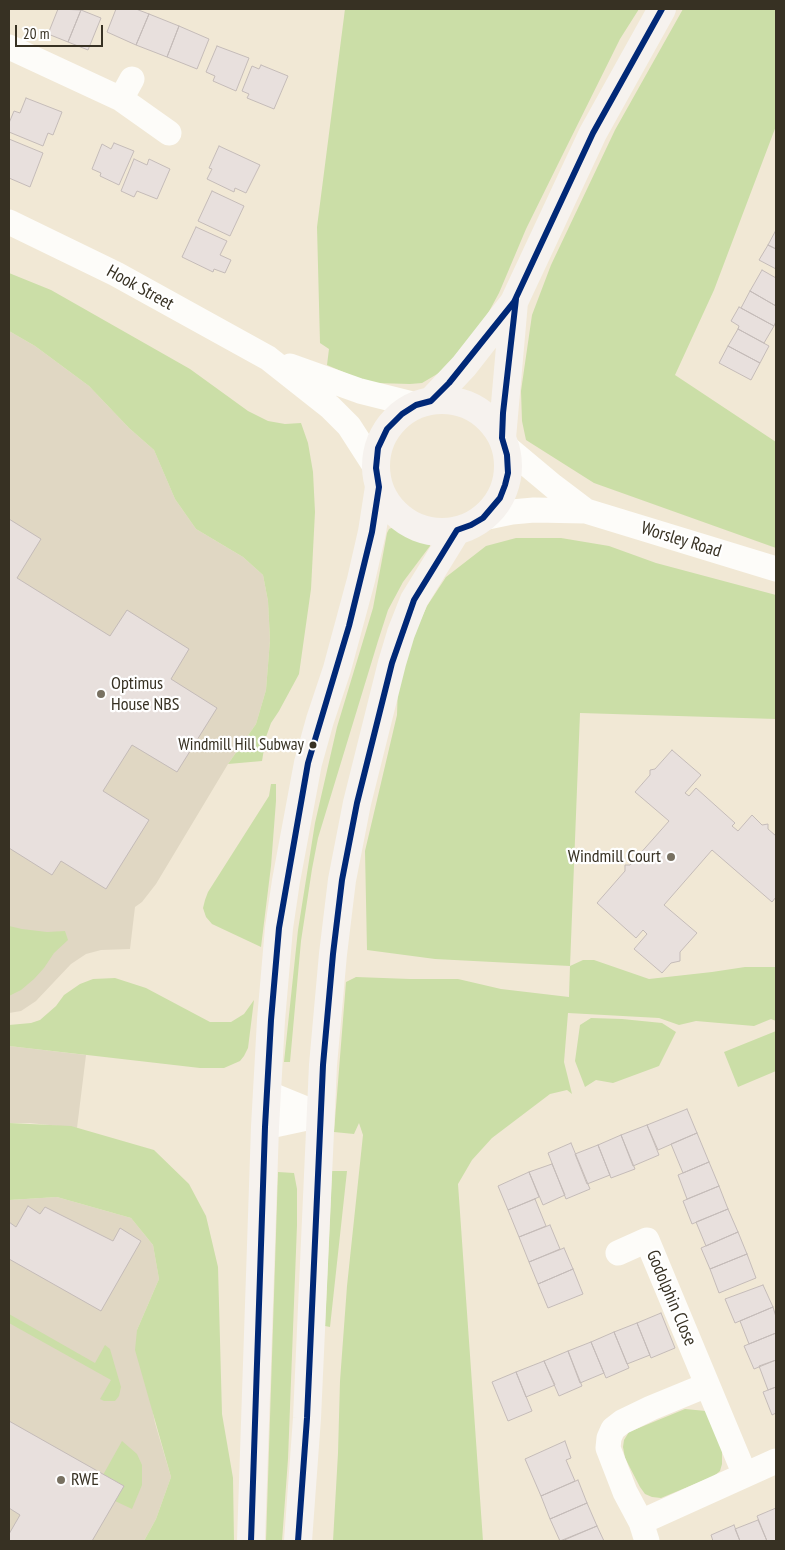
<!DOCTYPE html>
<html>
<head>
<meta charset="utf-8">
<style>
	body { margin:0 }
	#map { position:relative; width:785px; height:1550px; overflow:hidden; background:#f1e8d5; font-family:"PT Sans Narrow",sans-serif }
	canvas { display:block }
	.frame { position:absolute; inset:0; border:10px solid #373123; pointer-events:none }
	.scale { position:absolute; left:15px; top:25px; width:88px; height:22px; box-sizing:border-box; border:2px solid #373123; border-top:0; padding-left:6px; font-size:15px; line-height:18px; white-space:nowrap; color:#373123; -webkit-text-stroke:4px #fff; paint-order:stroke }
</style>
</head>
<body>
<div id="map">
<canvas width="785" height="1550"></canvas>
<div class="frame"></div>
<div class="scale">20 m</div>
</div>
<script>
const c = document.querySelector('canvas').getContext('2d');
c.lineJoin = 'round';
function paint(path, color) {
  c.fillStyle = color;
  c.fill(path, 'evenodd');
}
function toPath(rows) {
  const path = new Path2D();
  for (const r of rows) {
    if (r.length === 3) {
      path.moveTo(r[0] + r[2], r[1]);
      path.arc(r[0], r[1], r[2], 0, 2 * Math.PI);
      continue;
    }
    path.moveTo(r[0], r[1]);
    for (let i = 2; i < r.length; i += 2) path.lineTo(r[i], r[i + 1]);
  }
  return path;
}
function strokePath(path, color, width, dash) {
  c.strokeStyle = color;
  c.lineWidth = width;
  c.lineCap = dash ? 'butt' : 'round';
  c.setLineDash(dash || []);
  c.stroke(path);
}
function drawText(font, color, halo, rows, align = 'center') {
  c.font = font + ' "PT Sans Narrow",sans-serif';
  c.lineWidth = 4.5;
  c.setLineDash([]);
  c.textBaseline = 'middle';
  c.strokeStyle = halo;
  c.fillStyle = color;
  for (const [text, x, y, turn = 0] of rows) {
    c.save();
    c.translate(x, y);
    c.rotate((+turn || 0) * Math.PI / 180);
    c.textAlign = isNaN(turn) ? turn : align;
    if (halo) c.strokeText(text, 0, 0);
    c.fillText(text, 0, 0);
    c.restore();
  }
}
paint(toPath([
	[9,331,35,346,89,386,129,428,154,450,175,499,196,529,243,557,263,575,268,601,270,640,266,690,256,724,228,764,156,884,142,902,135,907,130,949,101,950,86,954,71,964,36,1001,21,1011,9,1013],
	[9,1046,86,1055,77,1128,30,1123,9,1123],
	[57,1197,131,1218,153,1245,159,1279,137,1330,155,1423,171,1477,156,1519,144,1541,9,1541,9,1200]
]), '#e0d7c3');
paint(toPath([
	[345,9,639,9,620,39,562,156,526,229,499,293,486,317,444,370,422,383,410,384,376,383,355,377,327,365,329,349,320,343,317,227],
	[683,9,776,9,776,126,714,290,675,375,776,442,776,548,594,483,526,440,522,421,521,391,532,315,551,265,615,130],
	[9,273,51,290,190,369,248,411,268,421,285,424,301,423,308,443,313,472,315,512,311,589,299,674,279,711,271,723,266,737,262,761,228,764,256,724,266,690,270,640,268,601,263,575,243,557,196,529,175,499,154,450,129,428,89,386,35,346,9,331],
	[394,527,415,538,430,542,430,546,403,582,388,610,378,641,318,838,312,869,301,941,290,1062,284,1062,298,930,315,823,337,727,373,608,387,533,389,529],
	[516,538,561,538,609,546,656,563,776,595,776,719,580,713,570,966,583,960,594,960,649,979,712,972,745,967,776,967,776,1021,771,1019,754,1026,696,1021,679,1025,659,1018,568,1013,564,1062,572,1094,567,1090,550,1094,492,1138,472,1160,458,1184,483,1541,333,1541,338,1453,340,1381,347,1286,363,1135,359,1123,354,1134,334,1132,346,982,356,977,410,979,458,979,501,989,569,997,570,966,435,959,367,950,365,851,397,715,398,685,414,634,427,606,446,577,486,546],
	[271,784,276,784,276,801,271,866,261,947,212,924,206,917,203,908,205,900,208,892,269,796],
	[9,926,22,929,47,932,65,931,68,940,54,953,44,968,34,979,21,990,9,996],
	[115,978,146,988,210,1022,231,1022,244,1014,254,1000,248,1048,244,1056,240,1061,224,1068,200,1068,9,1046,9,1025,31,1023,40,1020,56,1006,64,995,80,984,93,979],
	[591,1018,622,1019,662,1023,676,1032,659,1066,613,1083,596,1080,585,1087,575,1061,580,1025],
	[776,1031,776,1071,738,1087,724,1052],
	[9,1123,71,1126,154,1150,189,1184,206,1216,218,1267,222,1414,233,1478,234,1541,144,1541,156,1519,171,1477,135,1350,137,1330,159,1279,153,1245,131,1218,57,1197,9,1200],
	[332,1171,347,1171,330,1327,325,1326],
	[278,1172,294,1173,297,1189,297,1225,288,1459,282,1541,266,1541],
	[9,1314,95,1363,105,1345,110,1349,121,1387,119,1396,115,1401,104,1401,100,1399,111,1380,9,1323],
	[685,1409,706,1411,722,1447,722,1464,720,1471,714,1476,661,1498,652,1497,645,1494,640,1487,625,1458,623,1447,624,1440,629,1432],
	[122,1441,137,1454,142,1465,142,1485,132,1509,115,1501,123,1486,103,1475]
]), '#cbdea7');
const building = toPath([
	[58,9,81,10,68,42,48,34,58,9],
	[116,9,136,9,149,14,136,45,107,32,116,9],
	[81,10,101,18,88,50,68,42,81,10],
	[149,14,179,26,167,57,136,45,149,14],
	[179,26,209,39,197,69,167,57,179,26],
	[217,46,249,58,236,91,213,81,215,76,206,72,217,46],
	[261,65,288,76,274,109,247,98,249,94,242,91,252,66,259,69,261,65],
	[26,98,62,112,53,135,48,133,43,146,9,132,9,123,14,111,20,113,26,98],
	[9,139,43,153,30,187,9,178,9,139],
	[114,143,134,151,119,185,100,176,101,173,92,169,102,144,111,149,114,143],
	[219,146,260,165,246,193,235,188,234,192,207,179,212,169,209,168,219,146],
	[134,159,147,165,149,159,170,169,157,199,137,191,134,197,121,191,134,159],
	[212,191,244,206,230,236,198,221,212,191],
	[196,227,227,241,220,255,231,260,225,273,214,269,213,272,182,257,196,227],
	[776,230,776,249,768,245,776,230],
	[768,245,776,249,776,269,759,260,768,245],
	[762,270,776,278,776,306,750,291,762,270],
	[750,291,776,306,776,321,774,326,741,308,750,291],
	[739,307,774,326,764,343,738,329,739,326,731,321,739,307],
	[738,329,769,346,760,363,728,346,738,329],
	[728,346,760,363,751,380,719,363,728,346],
	[9,519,41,539,17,578,110,636,127,610,189,649,171,679,217,708,177,772,132,745,103,791,149,820,106,889,61,861,52,875,9,848,9,519],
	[672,750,701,775,685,793,689,796,696,788,735,823,732,826,738,831,752,815,762,825,768,824,768,829,776,836,776,897,772,902,712,850,664,905,697,933,680,952,680,961,671,963,662,973,634,949,647,934,643,930,636,938,597,903,625,871,625,865,630,865,669,821,635,792,650,775,650,770,655,769,672,750],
	[687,1109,697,1133,658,1150,647,1125,687,1109],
	[647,1125,659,1155,633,1166,621,1135,647,1125],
	[697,1133,709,1162,683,1173,671,1144,697,1133],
	[621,1135,635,1169,611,1178,598,1145,621,1135],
	[571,1143,590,1189,566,1199,548,1153,571,1143],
	[598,1145,610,1175,587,1184,575,1154,598,1145],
	[709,1162,719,1186,687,1199,678,1175,709,1162],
	[552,1164,565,1195,543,1205,529,1172,552,1164],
	[529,1172,539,1197,508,1210,498,1186,529,1172],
	[719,1186,728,1209,692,1224,683,1201,719,1186],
	[535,1199,546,1226,519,1237,508,1210,535,1199],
	[28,1206,40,1214,45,1207,113,1241,120,1228,141,1241,101,1311,9,1259,9,1222,16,1227,28,1206],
	[728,1209,738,1232,706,1246,696,1222,728,1209],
	[550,1225,560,1249,529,1262,519,1237,550,1225],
	[738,1232,747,1254,710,1269,701,1248,738,1232],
	[564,1248,573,1269,538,1284,529,1262,564,1248],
	[747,1254,756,1278,719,1293,710,1269,747,1254],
	[573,1269,583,1294,548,1308,538,1284,573,1269],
	[763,1285,773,1307,735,1323,725,1299,763,1285],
	[773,1307,776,1317,776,1333,749,1344,740,1321,773,1307],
	[661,1313,675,1348,651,1358,637,1323,661,1313],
	[637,1323,650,1355,627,1364,614,1332,637,1323],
	[614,1332,629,1368,606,1378,591,1342,614,1332],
	[776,1333,776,1360,754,1369,744,1346,776,1333],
	[591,1342,604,1373,580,1383,568,1351,591,1342],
	[568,1351,582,1386,559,1396,544,1361,568,1351],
	[776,1360,776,1387,768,1390,759,1366,776,1360],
	[544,1361,555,1385,526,1397,516,1372,544,1361],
	[516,1372,532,1411,508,1421,492,1382,516,1372],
	[776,1387,776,1413,772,1415,763,1392,776,1387],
	[9,1421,124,1486,92,1541,9,1541,9,1534,20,1515,9,1508,9,1421],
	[565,1441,571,1458,566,1460,575,1481,541,1496,525,1459,565,1441],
	[578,1480,587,1503,550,1519,541,1496,578,1480],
	[587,1503,597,1526,560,1541,550,1519,587,1503],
	[776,1508,776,1541,767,1541,757,1516,776,1508],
	[758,1520,767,1541,740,1541,735,1529,758,1520],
	[734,1525,740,1541,713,1541,711,1535,734,1525],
	[597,1526,604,1541,562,1541,597,1526]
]);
paint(building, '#e8e0dd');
strokePath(building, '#c4bbb8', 1);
strokePath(toPath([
	[9,47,121,99,169,133],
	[121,99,132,79],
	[9,222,116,274,268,358,330,407,349,426,376,468],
	[290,366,360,391,416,405],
	[504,445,553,486,586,511],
	[483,518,512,512,534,510,586,511,776,569],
	[267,1093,321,1115],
	[265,1127,321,1115],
	[618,1253,647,1240,745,1475],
	[641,1522,625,1492,608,1448,609,1438,613,1429,622,1422,651,1408,707,1385],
	[647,1541,641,1522,776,1461]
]), '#fdfcf9', 25);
strokePath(toPath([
	[442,466,66],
	[431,401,464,366,514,302,593,133,662,9],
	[502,438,514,302],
	[251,1541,265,1127,271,1020,279,928,286,881,308,763,320,720,337,669,361,580,372,532,379,487],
	[298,1541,307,1418,323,1065,333,954,342,880,357,803,392,663,401,633,414,600,457,530]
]), '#f6f2ee', 28);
strokePath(toPath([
	[251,1541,265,1127,271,1020,279,928,308,763,349,626,372,532,379,487,376,468,378,448,387,429,402,414,416,405,431,401,449,383,514,302,593,133,662,9],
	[298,1541,307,1418,323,1065,333,954,342,880,357,803,392,663,414,600,457,530,471,525,483,518,500,498,505,485,508,473,507,455,502,438,503,413,516,299]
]), '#002877', 6);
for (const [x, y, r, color] of [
	[101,694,5,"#787161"],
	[313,745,4.5,"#373123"],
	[671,857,5,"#787161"],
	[61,1480,5,"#787161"]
]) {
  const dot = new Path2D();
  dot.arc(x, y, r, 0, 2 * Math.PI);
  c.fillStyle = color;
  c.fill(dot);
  strokePath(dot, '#fff', 2);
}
drawText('17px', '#373123', '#fff', [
	["Windmill Hill Subway",304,745]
], 'right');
drawText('18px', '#373123', '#fff', [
	["Hook Street",140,288,29],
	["Worsley Road",681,540,17],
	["Godolphin Close",671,1298,67]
]);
drawText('18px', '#373123', '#fff', [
	["Optimus",111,684],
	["House NBS",111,705],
	["Windmill Court",661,857,"right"],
	["RWE",71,1480]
], 'left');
</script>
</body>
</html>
